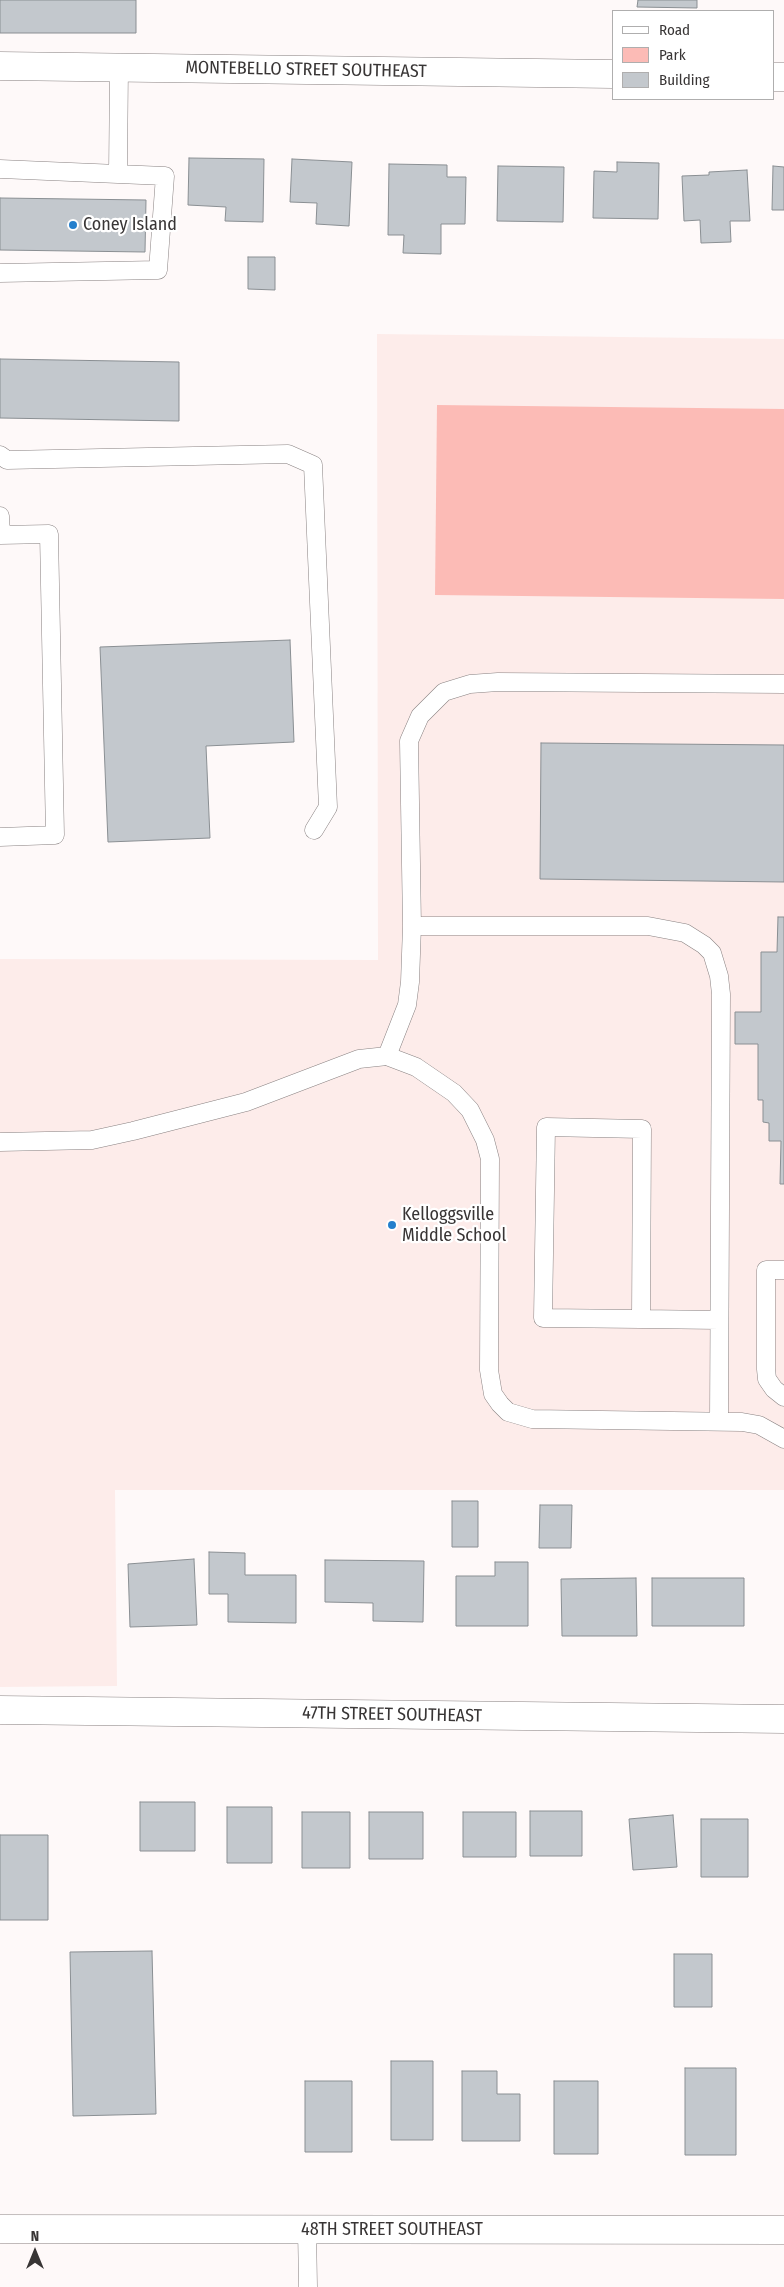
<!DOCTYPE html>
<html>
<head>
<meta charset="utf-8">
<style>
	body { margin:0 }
	#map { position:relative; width:784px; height:2287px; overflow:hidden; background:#fef9f9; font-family:"Fira Sans Condensed",sans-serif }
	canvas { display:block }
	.legend { position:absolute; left:612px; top:10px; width:162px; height:90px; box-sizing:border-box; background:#fff; border:1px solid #afaeae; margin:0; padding:6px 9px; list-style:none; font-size:15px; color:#383535 }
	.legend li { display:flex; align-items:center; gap:10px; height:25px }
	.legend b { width:25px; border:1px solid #afaeae }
	.north { position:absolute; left:10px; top:2227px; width:50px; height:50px; -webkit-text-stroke:4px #fff; paint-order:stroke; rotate:0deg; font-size:14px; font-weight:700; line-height:20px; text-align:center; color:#383535 }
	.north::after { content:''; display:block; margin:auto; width:18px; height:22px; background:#383535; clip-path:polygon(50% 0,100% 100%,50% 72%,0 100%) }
</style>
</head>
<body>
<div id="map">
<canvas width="784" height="2287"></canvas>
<ul class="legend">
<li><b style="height:6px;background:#fff"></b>Road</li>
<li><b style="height:14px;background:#fcbbb6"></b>Park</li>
<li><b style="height:14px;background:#c3c8cd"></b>Building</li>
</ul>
<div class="north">N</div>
</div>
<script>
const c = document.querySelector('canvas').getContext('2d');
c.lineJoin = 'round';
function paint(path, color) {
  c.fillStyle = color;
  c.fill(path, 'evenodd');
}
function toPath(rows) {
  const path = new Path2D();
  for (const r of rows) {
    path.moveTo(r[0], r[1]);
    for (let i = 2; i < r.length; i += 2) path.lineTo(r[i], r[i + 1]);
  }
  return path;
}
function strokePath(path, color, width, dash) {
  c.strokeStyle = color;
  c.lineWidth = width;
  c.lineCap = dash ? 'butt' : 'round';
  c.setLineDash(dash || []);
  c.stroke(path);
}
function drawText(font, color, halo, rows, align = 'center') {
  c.font = font + ' "Fira Sans Condensed",sans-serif';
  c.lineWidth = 4.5;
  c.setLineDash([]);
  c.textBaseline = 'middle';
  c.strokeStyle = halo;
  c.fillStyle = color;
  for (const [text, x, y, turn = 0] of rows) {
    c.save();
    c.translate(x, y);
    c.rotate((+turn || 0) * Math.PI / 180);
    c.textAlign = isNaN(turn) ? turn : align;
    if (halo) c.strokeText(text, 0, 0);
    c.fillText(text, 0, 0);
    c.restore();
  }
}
paint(toPath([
	[377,334,784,339,784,1490,115,1490,117,1686,0,1687,0,959,378,960]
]), '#fdecea');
paint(toPath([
	[437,405,784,409,784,599,435,595]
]), '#fcbbb6');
const building = toPath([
	[0,0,136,0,136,33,0,33,0,0],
	[638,0,697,0,697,8,637,7,638,0],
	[189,158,264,159,263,222,225,221,226,207,188,205,189,158],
	[292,159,352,162,349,226,316,224,317,203,290,202,292,159],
	[617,162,659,163,658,219,593,218,594,171,617,172,617,162],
	[389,164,447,165,447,177,466,177,465,224,441,224,441,254,403,253,404,235,388,235,389,164],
	[498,166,564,167,563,222,497,221,498,166],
	[773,166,784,167,784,210,772,210,773,166],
	[747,170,750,221,730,221,731,242,701,243,700,220,684,221,682,176,709,175,709,172,747,170],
	[0,198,146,200,145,252,0,250,0,198],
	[248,257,275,257,275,290,248,289,248,257],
	[0,359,179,362,179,421,0,418,0,359],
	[290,640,294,742,206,746,210,838,108,842,100,647,290,640],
	[541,743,784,745,784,882,540,879,541,743],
	[778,917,784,917,784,1184,780,1184,781,1141,769,1141,769,1123,763,1122,763,1100,758,1100,758,1044,735,1044,735,1012,761,1012,761,952,777,952,778,917],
	[452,1501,478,1501,478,1547,452,1547,452,1501],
	[540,1505,572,1505,571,1548,539,1548,540,1505],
	[209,1552,245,1553,245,1575,296,1575,296,1623,228,1622,228,1594,209,1594,209,1552],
	[194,1559,197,1625,130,1627,128,1564,194,1559],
	[325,1560,424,1561,423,1622,373,1621,373,1603,325,1602,325,1560],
	[495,1562,528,1562,528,1626,456,1626,456,1576,495,1576,495,1562],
	[636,1578,637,1636,562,1636,561,1579,636,1578],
	[652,1578,744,1578,744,1626,652,1626,652,1578],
	[140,1802,195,1802,195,1851,140,1851,140,1802],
	[227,1807,272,1807,272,1863,227,1863,227,1807],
	[530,1811,582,1811,582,1856,530,1856,530,1811],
	[302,1812,350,1812,350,1868,302,1868,302,1812],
	[369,1812,423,1812,423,1859,369,1859,369,1812],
	[463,1812,516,1812,516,1857,463,1857,463,1812],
	[673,1815,677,1867,633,1870,629,1819,673,1815],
	[701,1819,748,1819,748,1877,701,1877,701,1819],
	[0,1835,48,1835,48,1920,0,1920,0,1835],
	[152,1951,156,2114,73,2116,70,1952,152,1951],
	[674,1954,712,1954,712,2007,674,2007,674,1954],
	[391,2061,433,2061,433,2140,391,2140,391,2061],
	[685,2068,736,2068,736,2155,685,2155,685,2068],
	[462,2071,497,2071,497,2094,520,2094,520,2141,462,2141,462,2071],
	[305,2081,352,2081,352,2152,305,2152,305,2081],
	[554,2081,598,2081,598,2154,554,2154,554,2081]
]);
paint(building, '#c3c8cd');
strokePath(building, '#8a8f93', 1);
const lane = toPath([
	[0,169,165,176,158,270,0,273],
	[118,174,119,67],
	[0,455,7,460,288,454,313,465,328,807,314,830],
	[0,516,1,535],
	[0,535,49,534,55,835,0,837],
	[412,926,648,926,685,933,704,945,712,953,719,976,721,994,719,1421],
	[387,1056,416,1067,454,1093,470,1110,485,1140,490,1159,489,1370,493,1394,500,1404,508,1412,532,1419,742,1422,759,1425,784,1439],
	[0,1142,92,1140,133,1131,246,1102,359,1059,387,1056,407,1005,410,982,412,926,409,741,420,716,444,692,470,684,498,682,784,684],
	[784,1270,766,1270,766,1369,767,1379,774,1389,784,1397],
	[641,1319,642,1129,546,1127,543,1318,641,1319,719,1320],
	[307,2229,308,2287]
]);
const street = toPath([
	[0,66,613,74],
	[773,77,784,77],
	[0,1710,784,1719]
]);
const secondary = toPath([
	[0,2229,784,2230]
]);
strokePath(lane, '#898282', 19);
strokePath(street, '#898282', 29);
strokePath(secondary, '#898282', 29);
strokePath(lane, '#fff', 18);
strokePath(street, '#fff', 28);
strokePath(secondary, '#fff', 28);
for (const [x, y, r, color] of [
	[73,225,5,"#247fcc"],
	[392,1225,5,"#247fcc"]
]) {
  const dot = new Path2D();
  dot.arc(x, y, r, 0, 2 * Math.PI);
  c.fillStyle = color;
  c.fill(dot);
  strokePath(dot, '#fff', 2);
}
drawText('18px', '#383535', '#fff', [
	["MONTEBELLO STREET SOUTHEAST",306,70,1],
	["47TH STREET SOUTHEAST",392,1715,1],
	["48TH STREET SOUTHEAST",392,2230]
]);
drawText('18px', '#383535', '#fff', [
	["Coney Island",83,225],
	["Kelloggsville",402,1215],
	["Middle School",402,1236]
], 'left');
</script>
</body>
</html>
